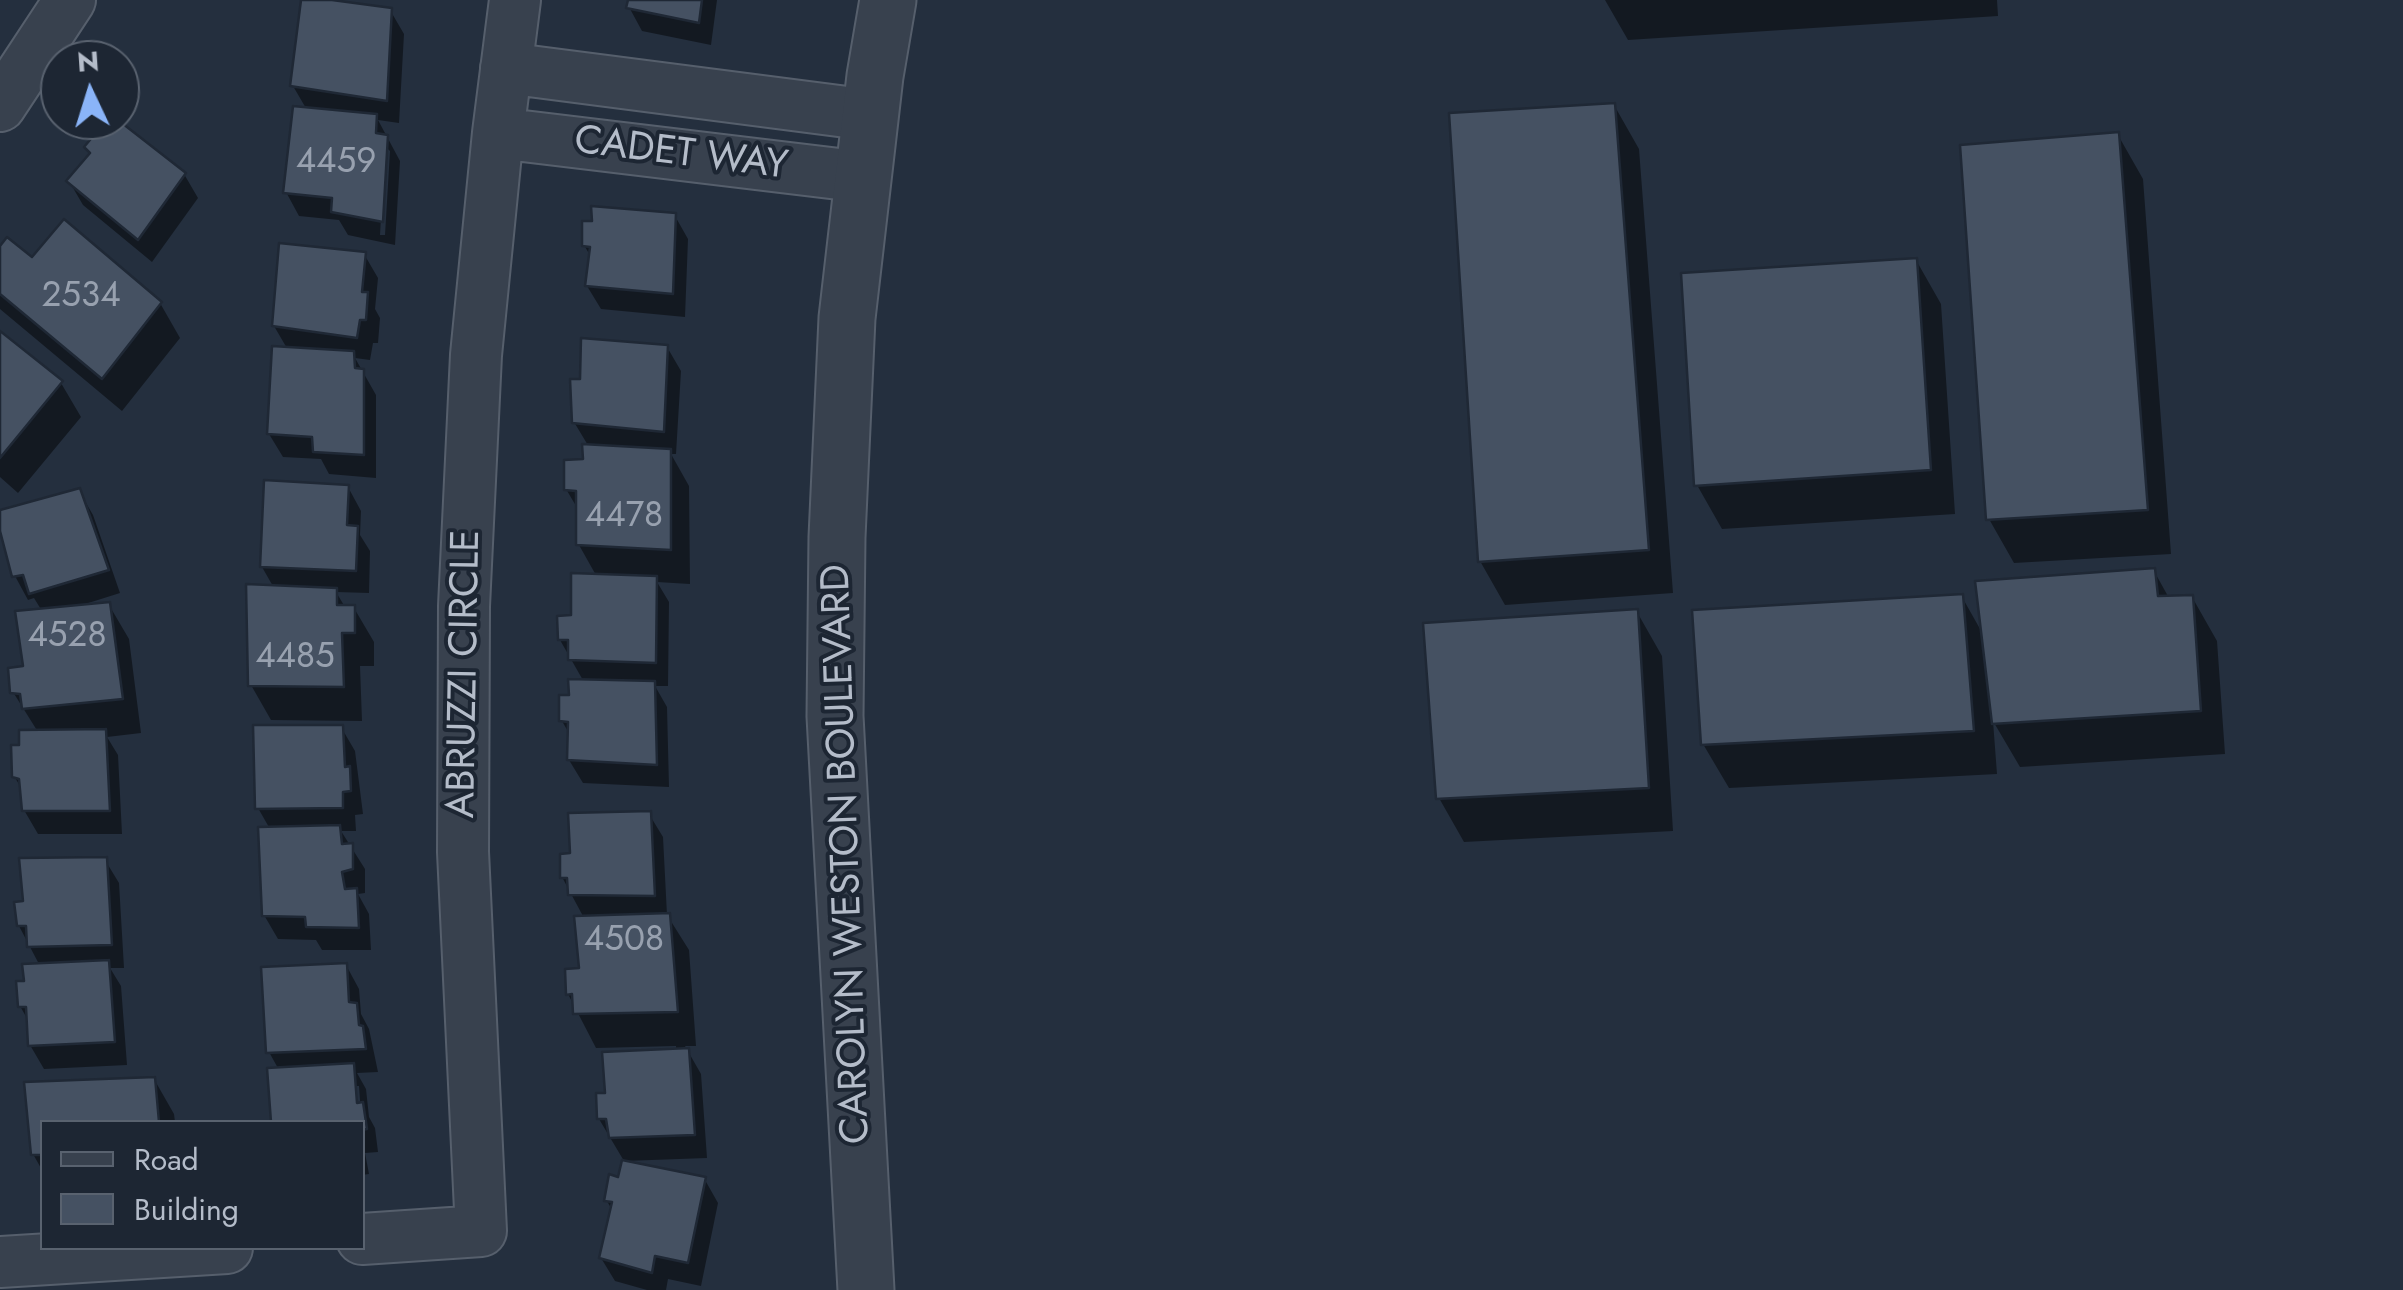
<!DOCTYPE html>
<html>
<head>
<meta charset="utf-8">
<style>
	body { margin:0 }
	#map { position:relative; width:2403px; height:1290px; overflow:hidden; background:#242f3e; font-family:Jost,sans-serif }
	canvas { display:block }
	.legend { position:absolute; left:40px; top:1120px; width:325px; height:130px; box-sizing:border-box; background:#1d2633; border:2px solid #59626f; margin:0; padding:12px 18px; list-style:none; font-size:30px; color:#b4bcc9 }
	.legend li { display:flex; align-items:center; gap:20px; height:50px }
	.legend b { width:50px; border:2px solid #59626f }
	.north { position:absolute; left:40px; top:40px; width:100px; height:100px; box-sizing:border-box; background:#1d2633; border:2px solid #59626f; border-radius:50%; rotate:356deg; font-size:28px; font-weight:700; line-height:40px; text-align:center; color:#b4bcc9 }
	.north::after { content:''; display:block; margin:auto; width:35px; height:45px; background:#8ab4f8; clip-path:polygon(50% 0,100% 100%,50% 72%,0 100%) }
</style>
</head>
<body>
<div id="map">
<canvas width="2403" height="1290"></canvas>
<ul class="legend">
<li><b style="height:12px;background:#38414e"></b>Road</li>
<li><b style="height:28px;background:#455162"></b>Building</li>
</ul>
<div class="north">N</div>
</div>
<script>
const c = document.querySelector('canvas').getContext('2d');
c.lineJoin = 'round';
function paint(path, color) {
  c.fillStyle = color;
  c.fill(path, 'evenodd');
}
function toPath(rows) {
  const path = new Path2D();
  for (const r of rows) {
    path.moveTo(r[0], r[1]);
    for (let i = 2; i < r.length; i += 2) path.lineTo(r[i], r[i + 1]);
  }
  return path;
}
function strokePath(path, color, width, dash) {
  c.strokeStyle = color;
  c.lineWidth = width;
  c.lineCap = dash ? 'butt' : 'round';
  c.setLineDash(dash || []);
  c.stroke(path);
}
function drawText(font, color, halo, rows, align = 'center') {
  c.font = font + ' Jost,sans-serif';
  c.lineWidth = 8;
  c.setLineDash([]);
  c.textBaseline = 'middle';
  c.strokeStyle = halo;
  c.fillStyle = color;
  for (const [text, x, y, turn = 0] of rows) {
    c.save();
    c.translate(x, y);
    c.rotate((+turn || 0) * Math.PI / 180);
    c.textAlign = isNaN(turn) ? turn : align;
    if (halo) c.strokeText(text, 0, 0);
    c.fillText(text, 0, 0);
    c.restore();
  }
}
paint(toPath([
	[304,0,390,10,404,34,399,123,378,120,400,161,395,245,348,235,339,220,299,216,286,192,307,110,293,86],
	[385,146,390,151,385,235,380,235],
	[630,0,717,0,711,45,642,31,629,7],
	[1605,0,1997,0,1998,16,1628,40],
	[1614,105,1639,149,1673,593,1505,605,1480,561],
	[2118,135,2143,179,2171,554,2014,563,1989,519],
	[184,174,198,198,152,262,83,205,69,181],
	[675,216,688,239,685,317,601,309,587,286,591,257,584,245],
	[0,250,160,303,180,338,122,411,0,309],
	[364,254,378,278,375,309,380,318,378,343,373,343,370,360,355,358,376,395,376,478,329,474,321,459,283,457,269,434,288,350,274,326],
	[1916,260,1941,304,1955,514,1722,529,1697,485],
	[0,334,61,383,81,417,18,493,0,477],
	[667,347,681,371,676,454,671,454,689,486,690,584,657,582,669,602,668,686,655,686,667,707,669,787,583,783,569,760,570,735,562,721,572,697,584,682,560,640,597,577,579,545,579,511,566,489,585,462,589,447,574,422,582,381],
	[348,487,361,511,360,535,370,551,369,593,336,592,345,607,354,608,374,642,374,666,360,666,362,721,271,720,251,685,274,588,262,567],
	[79,491,93,515,120,593,82,605,109,605,129,639,141,733,107,737,118,755,122,834,38,834,24,810,23,791,14,776,38,732,13,692,26,668,42,611,34,598,28,600,15,576,0,525,0,513],
	[2154,571,2169,598,2192,597,2217,641,2225,754,2020,767,1993,721,1997,774,1729,788,1703,744,1962,597,1984,636],
	[1637,612,1662,656,1673,831,1464,842,1439,798],
	[341,727,355,751,363,814,355,815,356,831,341,831,365,869,365,893,358,894,369,914,371,950,322,950,316,940,278,939,264,915,270,829,258,808],
	[649,814,663,837,667,915,689,950,696,1046,685,1046,701,1074,707,1158,624,1161,599,1119,608,1095,676,1051,676,1046,596,1048,568,994,582,970,584,918,562,877,572,856],
	[105,860,119,883,124,968,110,968,121,986,127,1065,44,1069,30,1045,29,1022,20,1006,26,983,40,966,19,926],
	[346,965,359,989,361,1014,369,1029,378,1072,357,1073,366,1089,369,1117,375,1128,378,1152,365,1153,369,1174,362,1175,362,1122,273,1122,269,1070,279,1070,269,1052],
	[354,1086,359,1086,361,1115,356,1116],
	[154,1079,174,1114,175,1122,42,1122,42,1170,33,1154,27,1085],
	[705,1180,718,1203,701,1286,668,1279,666,1290,647,1290,615,1281,601,1258,612,1210,607,1201]
]), '#0007');
const building = toPath([
	[301,0,332,0,392,8,387,101,290,86,301,0],
	[628,0,702,0,699,23,626,8,628,0],
	[1615,103,1649,550,1478,562,1449,113,1615,103],
	[293,106,377,114,376,133,388,135,383,222,331,212,332,198,283,193,293,106],
	[118,120,186,173,138,240,66,181,90,153,84,147,100,128,105,131,118,120],
	[2119,132,2148,510,1986,520,1960,145,2119,132],
	[591,206,676,213,673,294,585,286,590,247,582,246,582,221,592,221,591,206],
	[64,219,162,302,102,379,0,294,0,246,7,237,32,257,64,219],
	[279,243,366,252,362,292,368,292,366,320,360,320,357,338,272,326,279,243],
	[1917,258,1931,470,1694,486,1681,273,1917,258],
	[0,331,63,381,0,458,0,331],
	[581,338,668,345,664,432,572,423,570,379,580,379,581,338],
	[272,346,354,351,355,368,364,369,364,455,313,452,312,437,267,434,272,346],
	[582,444,671,449,671,550,576,545,576,491,564,490,564,460,583,459,582,444],
	[264,480,349,485,347,525,358,526,356,571,260,567,264,480],
	[80,488,109,570,29,594,23,575,12,577,0,531,0,510,80,488],
	[2155,568,2158,596,2193,595,2201,711,1992,724,1975,581,2155,568],
	[571,573,657,576,656,663,568,660,568,640,558,640,557,616,571,615,571,573],
	[246,584,337,588,337,605,355,605,355,633,342,633,344,687,248,686,246,584],
	[1963,594,1974,731,1701,745,1692,610,1963,594],
	[110,602,123,699,22,709,20,694,10,693,8,668,23,666,15,611,110,602],
	[1638,609,1649,788,1436,799,1423,623,1638,609],
	[568,679,655,681,657,765,567,760,568,722,559,721,559,695,569,695,568,679],
	[253,725,343,725,345,767,350,766,351,791,343,792,343,808,255,809,253,725],
	[106,729,110,811,22,811,19,779,12,777,11,745,19,745,19,730,106,729],
	[651,811,655,896,568,895,567,878,560,878,560,854,570,853,568,813,651,811],
	[340,825,342,844,353,843,353,869,342,872,345,889,357,888,359,928,306,927,305,917,262,916,258,827,340,825],
	[107,857,112,945,27,947,26,926,17,926,14,902,23,901,19,858,107,857],
	[670,913,678,1012,573,1014,572,994,566,995,565,969,579,968,574,916,670,913],
	[109,960,115,1042,28,1046,26,1007,18,1007,16,981,24,981,22,964,109,960],
	[347,963,349,1002,357,1003,359,1025,363,1026,366,1049,266,1053,261,967,347,963],
	[689,1048,695,1135,609,1138,606,1119,597,1119,596,1093,605,1093,602,1052,689,1048],
	[354,1063,357,1103,363,1102,367,1129,362,1130,362,1122,271,1122,267,1068,354,1063],
	[155,1077,159,1122,42,1122,42,1155,31,1155,24,1082,155,1077],
	[622,1160,706,1177,688,1263,655,1256,652,1273,599,1258,612,1202,604,1201,609,1174,618,1177,622,1160]
]);
paint(building, '#455162');
strokePath(building, '#1f2835', 2.5);
const minor = toPath([
	[506,68,870,115],
	[0,106,70,0],
	[498,133,864,177],
	[362,1239,481,1231,463,852,464,606,476,355,498,133,515,0],
	[0,1262,227,1248]
]);
const tertiary = toPath([
	[866,1290,835,716,837,537,847,318,875,76,888,0]
]);
strokePath(minor, '#565f6c', 54);
strokePath(tertiary, '#565f6c', 59);
strokePath(minor, '#38414e', 50);
strokePath(tertiary, '#38414e', 55);
drawText('35px', '#98a1af', null, [
	["4459",336,164],
	["2534",81,298],
	["4478",624,518],
	["4528",67,638],
	["4485",295,659],
	["4508",624,942]
]);
drawText('40px', '#b4bcc9', '#1d2633', [
	["CADET WAY",681,155,7],
	["ABRUZZI CIRCLE",466,674,-89],
	["CAROLYN WESTON BOULEVARD",848,854,-92]
]);
</script>
</body>
</html>
